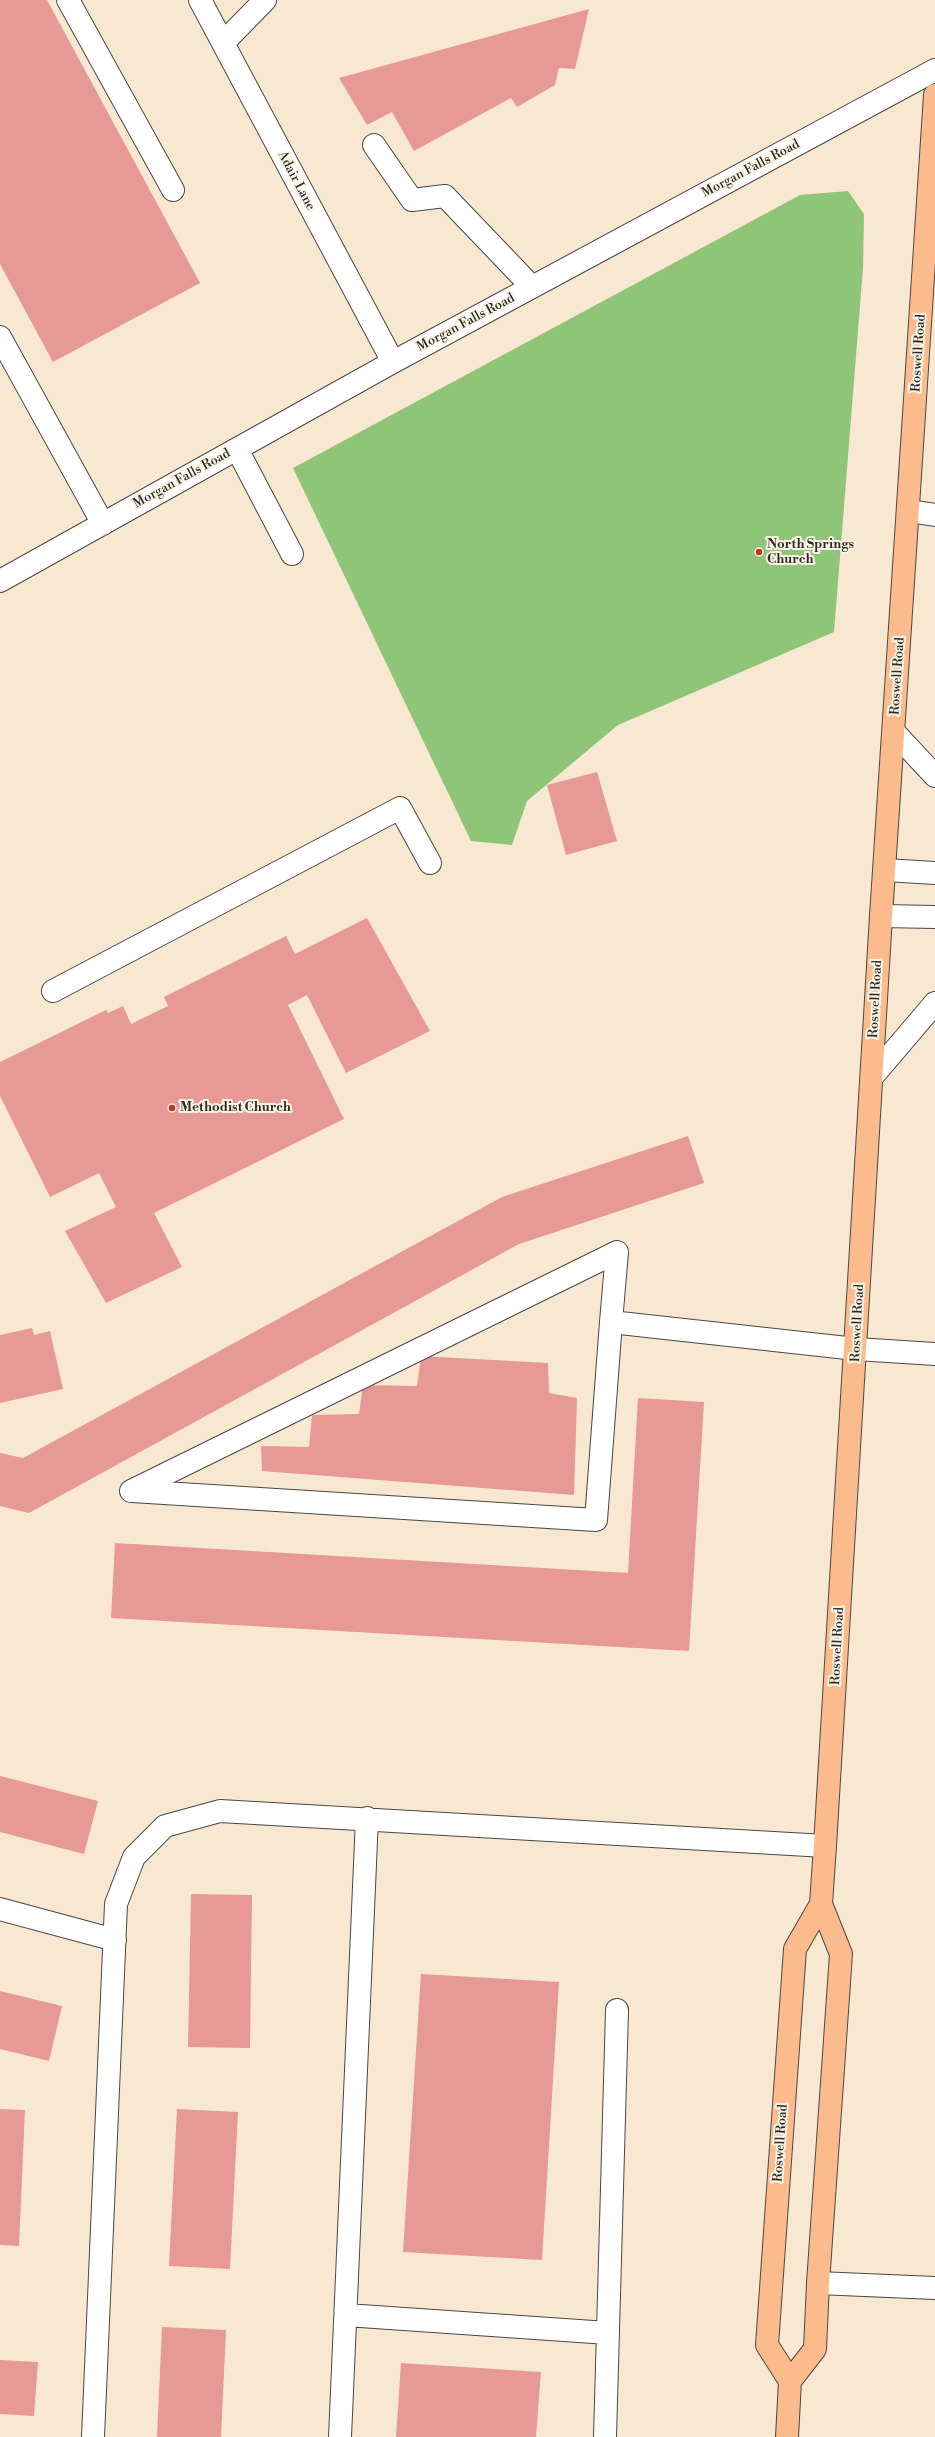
<!DOCTYPE html>
<html>
<head>
<meta charset="utf-8">
<style>
	body { margin:0 }
	canvas { display:block; background:#f8e8d2 }
</style>
</head>
<body>
<canvas width="935" height="2437"></canvas>
<script>
const c = document.querySelector('canvas').getContext('2d');
c.lineJoin = 'round';
function paint(path, color) {
  c.fillStyle = color;
  c.fill(path, 'evenodd');
}
function toPath(rows) {
  const path = new Path2D();
  for (const r of rows) {
    path.moveTo(r[0], r[1]);
    for (let i = 2; i < r.length; i += 2) path.lineTo(r[i], r[i + 1]);
  }
  return path;
}
function strokePath(path, color, width, dash) {
  c.strokeStyle = color;
  c.lineWidth = width;
  c.lineCap = dash ? 'butt' : 'round';
  c.setLineDash(dash || []);
  c.stroke(path);
}
function drawText(font, color, halo, rows, align = 'center') {
  c.font = font + ' "Libre Bodoni",serif';
  c.lineWidth = 4;
  c.setLineDash([]);
  c.textBaseline = 'middle';
  c.strokeStyle = halo;
  c.fillStyle = color;
  for (const [text, x, y, turn = 0] of rows) {
    c.save();
    c.translate(x, y);
    c.rotate((+turn || 0) * Math.PI / 180);
    c.textAlign = isNaN(turn) ? turn : align;
    if (halo) c.strokeText(text, 0, 0);
    c.fillText(text, 0, 0);
    c.restore();
  }
}
paint(toPath([
	[848,191,864,214,863,268,834,632,618,725,527,801,512,845,471,841,293,468,800,195]
]), '#8fc578');
paint(toPath([
	[0,0,47,0,200,283,53,362,0,264],
	[589,9,575,69,559,68,555,85,517,107,511,98,414,151,392,112,367,125,339,78],
	[597,772,617,841,566,855,547,785],
	[367,918,430,1031,346,1073,307,995,288,1005,344,1119,154,1213,182,1267,106,1303,65,1231,116,1207,99,1173,50,1197,0,1096,0,1062,106,1010,108,1013,123,1006,131,1024,168,1006,164,997,286,936,295,954],
	[688,1136,704,1183,519,1244,29,1513,0,1506,0,1453,23,1458,502,1197],
	[32,1328,34,1335,50,1331,63,1389,0,1403,0,1335],
	[421,1356,548,1363,549,1393,577,1398,574,1495,262,1471,261,1446,309,1447,312,1415,359,1414,363,1385,417,1386],
	[638,1398,704,1402,689,1651,111,1618,115,1543,628,1573],
	[0,1776,98,1801,84,1854,0,1832],
	[191,1894,252,1895,250,2048,188,2047],
	[421,1974,559,1982,542,2260,403,2252],
	[0,1991,62,2006,49,2061,0,2049],
	[0,2109,25,2110,19,2246,0,2245],
	[177,2109,238,2112,230,2269,169,2266],
	[162,2327,226,2330,221,2437,157,2437],
	[0,2360,38,2362,34,2416,0,2414],
	[401,2363,541,2372,536,2437,396,2437]
]), '#e69995');
const minor = toPath([
	[68,0,173,190],
	[200,0,393,362],
	[223,43,265,0],
	[374,145,412,200,445,196,532,287],
	[0,337,103,524],
	[237,449,292,554],
	[909,511,935,515],
	[0,581,393,362,935,70],
	[894,732,935,776],
	[885,870,935,873],
	[881,916,935,917],
	[53,991,400,808,430,863],
	[872,1077,935,1003],
	[131,1491,617,1252,611,1322,856,1349,935,1354],
	[132,1491,596,1520,611,1322],
	[0,1909,115,1940],
	[818,2283,935,2288],
	[346,2315,608,2333],
	[93,2437,116,1904,134,1857,165,1826,220,1811,825,1846],
	[340,2437,367,1818],
	[605,2437,617,2010]
]);
const major = toPath([
	[790,2381,767,2345,795,1949,821,1904,825,1846,881,916,935,95],
	[787,2437,790,2381,815,2349,818,2283,841,1954,821,1904]
]);
strokePath(minor, '#4a4744', 24);
strokePath(major, '#4a4744', 24);
strokePath(minor, '#fff', 22);
strokePath(major, '#fbbb8d', 22);
for (const [x, y, r, color] of [
	[759,552,4,"#c8321e"],
	[172,1108,4,"#c8321e"]
]) {
  const dot = new Path2D();
  dot.arc(x, y, r, 0, 2 * Math.PI);
  c.fillStyle = color;
  c.fill(dot);
  strokePath(dot, '#fcf5e5', 1.5);
}
drawText('13px', '#2b2b2b', '#fcf5e5', [
	["Morgan Falls Road",751,169,-28],
	["Adair Lane",296,181,62],
	["Morgan Falls Road",466,323,-28],
	["Roswell Road",919,353,-86],
	["Morgan Falls Road",182,479,-29],
	["Roswell Road",898,676,-86],
	["Roswell Road",876,999,-87],
	["Roswell Road",858,1323,-87],
	["Roswell Road",838,1646,-87],
	["Roswell Road",781,2143,-86]
]);
drawText('bold 13px', '#2b2b2b', '#fcf5e5', [
	["North Springs",767,545],
	["Church",767,560],
	["Methodist Church",180,1108]
], 'left');
</script>
</body>
</html>
